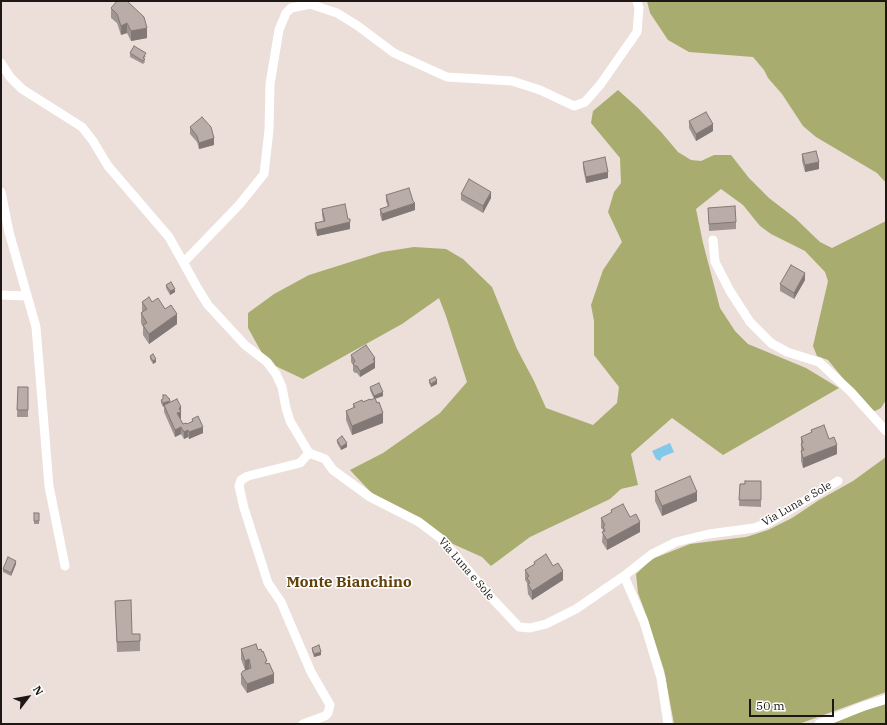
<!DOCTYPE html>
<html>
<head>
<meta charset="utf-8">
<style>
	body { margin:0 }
	#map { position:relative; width:887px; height:725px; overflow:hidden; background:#ecded9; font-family:"IBM Plex Serif",serif }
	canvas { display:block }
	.frame { position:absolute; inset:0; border:2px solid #1d1816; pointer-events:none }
	.north { position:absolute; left:8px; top:677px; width:40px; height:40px; -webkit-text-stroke:3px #fff; paint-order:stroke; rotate:58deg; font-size:11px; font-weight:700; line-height:16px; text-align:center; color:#1d1816 }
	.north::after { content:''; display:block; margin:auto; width:14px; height:18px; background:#1d1816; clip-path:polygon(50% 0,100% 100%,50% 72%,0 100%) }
	.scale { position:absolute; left:749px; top:699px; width:85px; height:18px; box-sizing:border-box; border:2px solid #1d1816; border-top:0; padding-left:5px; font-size:12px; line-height:14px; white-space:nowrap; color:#1d1816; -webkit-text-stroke:3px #fff; paint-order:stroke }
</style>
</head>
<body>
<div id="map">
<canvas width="887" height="725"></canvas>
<div class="frame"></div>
<div class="north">N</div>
<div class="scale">50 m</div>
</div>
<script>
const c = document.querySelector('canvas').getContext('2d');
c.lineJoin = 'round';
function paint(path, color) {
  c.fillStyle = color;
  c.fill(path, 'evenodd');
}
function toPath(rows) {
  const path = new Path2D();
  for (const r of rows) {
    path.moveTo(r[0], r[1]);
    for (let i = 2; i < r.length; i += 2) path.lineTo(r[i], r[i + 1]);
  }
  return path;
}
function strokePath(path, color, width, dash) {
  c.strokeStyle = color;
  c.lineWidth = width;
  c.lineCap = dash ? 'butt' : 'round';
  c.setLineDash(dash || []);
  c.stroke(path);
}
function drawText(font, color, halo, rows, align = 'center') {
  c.font = font + ' "IBM Plex Serif",serif';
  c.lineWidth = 3;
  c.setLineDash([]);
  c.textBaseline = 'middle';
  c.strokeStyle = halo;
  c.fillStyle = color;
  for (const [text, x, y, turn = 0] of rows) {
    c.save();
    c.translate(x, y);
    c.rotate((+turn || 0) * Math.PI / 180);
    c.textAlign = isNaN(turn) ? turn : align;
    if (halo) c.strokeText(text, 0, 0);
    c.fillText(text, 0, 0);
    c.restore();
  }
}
paint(toPath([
	[647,1,886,1,886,183,877,173,816,137,803,126,782,94,768,78,764,70,753,57,689,52,668,40,650,13],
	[618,90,638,108,662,133,678,152,691,160,701,161,714,155,731,155,749,178,769,198,795,218,820,242,832,248,886,221,886,400,881,408,875,411,868,409,828,360,817,356,813,346,828,281,825,272,805,251,771,234,760,226,743,205,721,189,696,209,703,243,720,308,735,331,748,344,806,368,839,388,723,455,672,418,631,454,638,485,621,489,610,499,530,537,491,566,482,557,444,540,380,502,350,470,383,453,440,413,467,382,446,316,439,298,402,324,303,379,267,362,248,328,248,313,274,294,309,275,382,252,414,247,446,249,463,259,492,287,517,349,534,381,546,408,593,425,617,403,619,387,594,355,594,321,591,305,603,270,622,242,608,212,614,192,621,183,620,158,591,123,593,111],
	[886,457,886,692,799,724,674,724,664,670,647,617,638,593,636,574,652,559,690,544,746,537,768,530,792,518,819,500,853,481],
	[886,704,886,724,831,724,860,712]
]), '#a8ad6f');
paint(toPath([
	[670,443,674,452,662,457,660,461,656,459,652,451]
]), '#83c7e9');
strokePath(toPath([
	[1,63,10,77,22,89,82,127,93,141,108,166,169,237,198,289,208,305,245,345,267,362,276,374,282,387,286,408,290,421,309,453,300,463,248,476,241,480,239,486,244,508,268,583,281,602,311,672,330,705,328,713,325,716,303,724],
	[1,192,9,232,36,327,49,486,65,566],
	[713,240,715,262,730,291,750,322,771,343,787,352,819,362,851,392,886,431],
	[184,262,239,205,264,174,269,130,270,84,279,30,286,13,291,8,310,4,337,13,358,26,394,53,447,77,512,81,540,90,574,106,585,102,600,85,637,32,639,8,637,1],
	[1,295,27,296],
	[309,453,325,459,333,470,370,497,419,522,444,541,488,594,519,627,530,628,546,624,576,609,624,576,652,554,676,542,709,534,754,528,768,523,838,481],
	[624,576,644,622,661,678,668,724],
	[819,724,864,706,886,699]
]), '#fff', 9);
paint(toPath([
	[111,8,147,38,131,41,127,33,121,35,117,23,111,18],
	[130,53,146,56,144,58,145,62,143,64,130,57],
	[689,121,713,131,696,141,689,128],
	[190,127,214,145,199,149,197,142,190,134],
	[802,154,819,169,805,172,802,161],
	[583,162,608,178,586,183,583,168],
	[461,194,491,198,483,213,461,200],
	[386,195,415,210,382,221,380,215,380,209,388,207,386,201],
	[708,208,736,222,736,229,709,231],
	[322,209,348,219,350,229,317,236,315,229,315,223,323,221,322,215],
	[805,280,794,299,780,291,780,284],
	[166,285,175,292,170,295,166,288],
	[142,302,152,302,165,309,177,324,149,344,143,335,143,327,141,323,141,313,142,312],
	[351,355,375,364,375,368,360,377,357,373,355,373,353,371,353,365,351,362],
	[150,356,156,362,153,364,150,359],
	[429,380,437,384,431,387,429,383],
	[18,387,28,387,28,417,17,417],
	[370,387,383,396,375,399,383,423,352,435,346,420,346,411,353,408,353,404,374,399,370,390],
	[163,395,168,398,170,403,181,407,181,418,180,419,183,424,187,424,192,422,192,419,203,433,189,439,188,437,184,439,181,434,175,437,164,412,164,406,163,407,161,403,161,400,163,399],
	[811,430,829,439,837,454,803,468,801,461,801,437,811,433],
	[337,440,347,447,341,450,337,443],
	[761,481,761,507,739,506,740,484],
	[655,491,697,501,662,516,655,501],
	[611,510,630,517,640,532,607,550,602,542,603,530,601,528,601,518,611,513],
	[34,513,39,513,39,524,34,524],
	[534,562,563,580,532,600,528,594,527,583,525,580,525,570,534,564],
	[16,564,11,576,3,572,3,569],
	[115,601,132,634,140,641,140,651,117,652],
	[312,648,321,655,314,657,312,651],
	[241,649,258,650,267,664,274,683,247,693,241,684,241,674,245,670,241,659]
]), '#a09590');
paint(toPath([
	[127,23,127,33,121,35,121,26],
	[147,28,147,38,131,41,131,31],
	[713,124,713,131,696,141,696,134],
	[214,138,214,145,199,149,199,143],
	[819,162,819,169,805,172,805,165],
	[608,172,608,178,586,183,586,177],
	[491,192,491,198,483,213,483,206],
	[415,203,415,210,382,221,382,214],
	[350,222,350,229,317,236,317,230],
	[805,273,805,280,794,299,794,293],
	[175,289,175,292,170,295,170,291],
	[177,314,177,324,149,344,149,334],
	[375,358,375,368,360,377,360,371],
	[156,359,156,362,153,364,153,361],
	[437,380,437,384,431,387,431,384],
	[383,392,383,396,374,399,374,396],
	[170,401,170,405,164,405,164,406,163,407,163,403],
	[181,407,181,418,177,420,177,413,179,408],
	[383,413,383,423,352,435,352,426],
	[181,427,181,434,175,437,175,430],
	[203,427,203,433,189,439,189,432],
	[188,430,188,437,184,439,184,432],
	[347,443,347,447,341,450,341,447],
	[837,445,837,454,803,468,803,458],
	[697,492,697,501,662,516,662,506],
	[640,522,640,532,607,550,607,540],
	[16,561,16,564,11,576,11,573],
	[563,571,563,580,532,600,532,591],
	[321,652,321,655,314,657,314,654],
	[249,659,249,669,245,670,245,661],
	[274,674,274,683,247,693,247,684]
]), '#827976');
const building = toPath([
	[117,1,127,1,144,17,147,28,131,31,127,23,121,26,117,14,111,8,117,1],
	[134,46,146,53,143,58,145,59,143,61,130,53,134,46],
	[706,112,713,124,696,134,689,121,706,112],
	[202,117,211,127,214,138,199,143,197,136,190,127,202,117],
	[816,151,819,162,805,165,802,154,816,151],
	[605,157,608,172,586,177,583,162,605,157],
	[469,179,491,192,483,206,461,194,469,179],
	[409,188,413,201,415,203,382,214,380,209,389,206,386,195,409,188],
	[345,204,348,219,350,219,350,222,317,230,315,223,325,221,322,209,345,204],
	[735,206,736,222,709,224,708,208,735,206],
	[791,265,805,273,794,293,780,284,791,265],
	[171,282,175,289,170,291,166,285,171,282],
	[149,297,152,302,158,298,165,309,171,305,177,314,149,334,143,325,147,323,141,313,147,309,142,302,149,297],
	[366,345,375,358,373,359,375,362,360,371,357,366,355,366,353,364,355,361,351,355,366,345],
	[153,354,156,359,153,361,150,356,153,354],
	[435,377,437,380,431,384,429,380,435,377],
	[379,383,383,392,374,396,370,387,379,383],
	[18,387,28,387,28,410,17,410,18,387],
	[163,395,166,395,168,398,169,398,170,401,163,403,161,400,163,399,163,395],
	[375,398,377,403,379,402,383,413,352,426,346,411,355,407,353,404,362,400,363,402,370,399,371,400,375,398],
	[177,399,181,407,179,408,181,412,177,413,183,424,186,423,187,424,193,421,192,419,198,416,203,427,189,432,188,430,184,432,181,427,175,430,164,405,177,399],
	[824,425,829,439,834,437,837,445,803,458,801,451,804,450,801,444,803,443,801,437,812,432,811,430,824,425],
	[342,436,347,443,341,447,337,440,342,436],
	[690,476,697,492,662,506,655,491,690,476],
	[745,481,761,481,761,500,739,500,740,484,745,484,745,481],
	[623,504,630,517,636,514,640,522,607,540,602,532,605,531,603,526,605,525,601,518,612,512,611,510,623,504],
	[34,513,39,513,39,521,34,521,34,513],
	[546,554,553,566,558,563,563,571,532,591,528,584,530,583,527,578,529,576,525,570,535,564,534,562,546,554],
	[8,557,16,561,11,573,3,569,8,557],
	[131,600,132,634,140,634,140,641,117,642,115,601,131,600],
	[256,644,258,650,261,649,262,652,263,651,267,661,265,662,266,664,269,663,274,674,247,684,241,674,243,671,251,668,249,659,245,661,241,649,256,644],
	[319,645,321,652,314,654,312,648,319,645]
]);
paint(building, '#baada8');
strokePath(building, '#827976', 1);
drawText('11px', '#1d1816', '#fff', [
	["Via Luna e Sole",797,504,-30],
	["Via Luna e Sole",466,569,49]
]);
drawText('bold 15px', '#62420a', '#fff', [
	["Monte Bianchino",349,583]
]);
</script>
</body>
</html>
